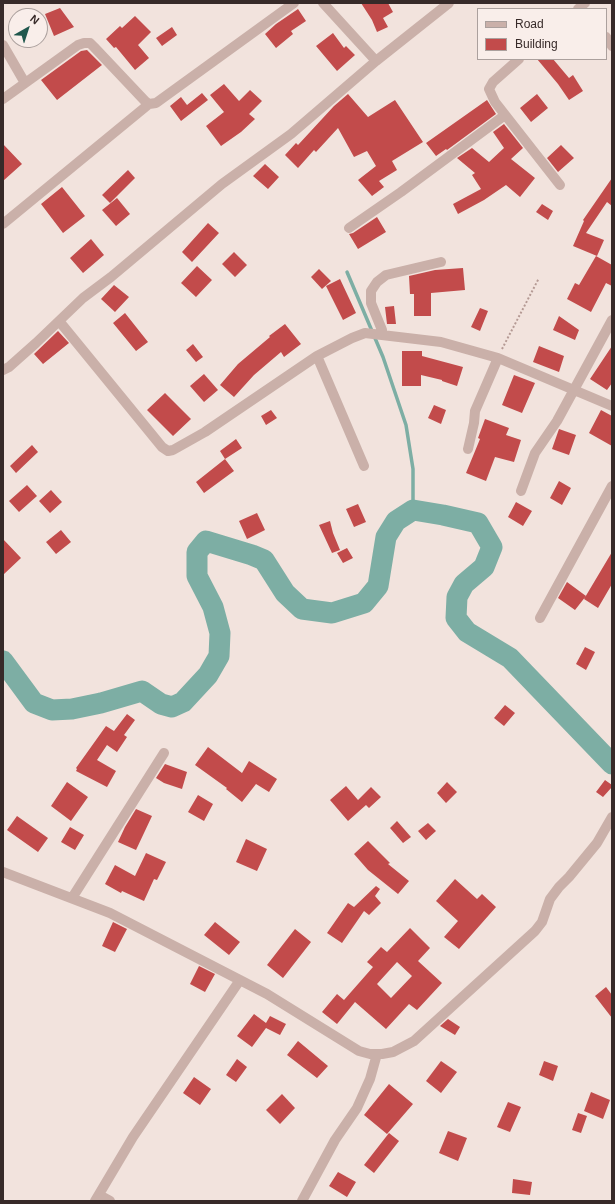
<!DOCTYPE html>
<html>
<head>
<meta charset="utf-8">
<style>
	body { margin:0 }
	#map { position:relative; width:615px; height:1204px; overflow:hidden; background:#f2e3dd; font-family:Helvetica,sans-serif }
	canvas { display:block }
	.frame { position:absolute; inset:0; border:4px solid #372a29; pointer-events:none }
	.legend { position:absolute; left:477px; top:8px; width:130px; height:52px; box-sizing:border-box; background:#f9eeea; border:1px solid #aba09d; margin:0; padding:5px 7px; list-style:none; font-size:12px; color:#372a29 }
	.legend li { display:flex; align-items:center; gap:8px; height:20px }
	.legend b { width:20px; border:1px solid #aba09d }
	.north { position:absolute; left:8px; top:8px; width:40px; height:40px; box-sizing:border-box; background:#f9eeea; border:1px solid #aba09d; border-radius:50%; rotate:39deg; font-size:11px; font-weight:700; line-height:16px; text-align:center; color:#372a29 }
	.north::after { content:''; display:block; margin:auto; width:14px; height:18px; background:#20574d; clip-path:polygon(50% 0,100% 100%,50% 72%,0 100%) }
</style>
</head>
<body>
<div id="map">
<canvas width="615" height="1204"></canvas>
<div class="frame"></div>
<ul class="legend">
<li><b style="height:5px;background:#cab0a9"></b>Road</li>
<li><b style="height:11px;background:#c24b4b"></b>Building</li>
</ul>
<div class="north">N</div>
</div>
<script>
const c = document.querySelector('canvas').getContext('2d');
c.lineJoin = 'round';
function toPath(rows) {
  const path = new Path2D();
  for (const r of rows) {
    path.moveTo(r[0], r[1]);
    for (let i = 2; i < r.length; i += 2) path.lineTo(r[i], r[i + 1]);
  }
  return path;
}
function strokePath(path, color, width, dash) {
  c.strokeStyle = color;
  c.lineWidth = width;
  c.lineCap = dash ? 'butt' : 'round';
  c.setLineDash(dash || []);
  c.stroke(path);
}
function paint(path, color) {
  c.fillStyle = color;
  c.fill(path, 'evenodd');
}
strokePath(toPath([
	[347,272,383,357,406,425,413,469,413,510]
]), '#7daea4', 3.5);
strokePath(toPath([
	[3,661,34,703,52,710,72,709,101,703,142,691,161,704,172,707,183,702,208,675,219,656,220,633,213,607,197,576,197,552,206,541,252,555,264,560,285,593,302,609,332,613,364,603,378,586,386,537,396,521,413,510,443,515,478,523,492,547,484,567,464,584,457,597,456,618,467,632,510,658,612,764]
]), '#7daea4', 21);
paint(toPath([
	[361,3,388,3,393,12,383,18,388,27,377,32,372,20],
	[60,8,74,27,54,36,45,14],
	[298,9,306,21,291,31,293,34,276,48,265,34,276,24],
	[135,16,151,32,138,45,149,58,135,70,116,47,114,48,106,39,120,26,122,28],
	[172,27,177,35,162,46,156,38],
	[333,33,344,48,346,46,355,55,337,71,316,46],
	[87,50,102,65,57,100,41,80,81,51],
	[537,59,553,59,569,78,573,75,583,91,569,100,558,84],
	[224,84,239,101,250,90,262,101,249,114,255,119,241,132,221,146,206,126,224,112,210,95],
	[202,93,208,100,181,121,170,106,181,97,187,105],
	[348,94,368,117,395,100,423,142,392,161,397,170,379,181,384,187,372,196,358,180,376,166,367,151,354,157,338,128,316,152,314,150,298,168,285,155,296,143,298,145,334,106],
	[537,94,548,108,531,122,520,108],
	[487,100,496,114,447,150,446,149,436,156,426,143],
	[504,124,523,148,511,159,535,178,520,197,506,185,484,200,458,214,453,204,481,189,472,175,475,173,457,158,472,148,489,162,504,148,493,132],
	[3,144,22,164,3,181],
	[561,145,574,158,558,172,547,158],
	[265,164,279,177,268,189,253,176],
	[128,170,135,178,110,203,102,195],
	[612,178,612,206,607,202,586,233,604,240,597,256,573,246,584,221,583,220],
	[62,187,85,216,63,233,41,204],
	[117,198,130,214,116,226,102,210],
	[542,204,553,211,548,220,536,212],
	[377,217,386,232,358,249,349,234,353,233],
	[208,223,219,233,192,262,182,252],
	[91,239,104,255,83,273,70,258],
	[234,252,247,265,235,277,222,264],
	[596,256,612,265,612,286,606,283,591,312,567,299,575,283,579,285],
	[197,266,212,280,196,297,181,283],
	[463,268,465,290,431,293,431,316,414,316,414,294,410,294,409,276,435,270],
	[319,269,331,281,322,289,311,277],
	[340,279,356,313,343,320,326,286],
	[114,285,129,297,115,312,101,299],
	[394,306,396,324,387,324,385,307],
	[480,308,488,311,480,331,471,327],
	[125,313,148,342,136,351,113,323],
	[559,316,579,330,575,340,553,330],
	[285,324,301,344,284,357,281,352,254,375,234,397,220,385,238,364,270,337,269,336],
	[58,331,69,343,43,364,34,354],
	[193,344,203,357,196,362,186,350],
	[539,346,564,356,559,372,533,362],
	[612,346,612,383,607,390,590,379],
	[402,351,422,351,422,356,463,367,457,386,442,381,442,380,421,375,421,386,402,386],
	[204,374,218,390,204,402,190,386],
	[514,375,535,383,522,413,502,405],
	[165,393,191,419,173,436,147,410],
	[434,405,446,410,441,424,428,418],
	[271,410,277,418,266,425,261,416],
	[601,410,612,416,612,446,589,433],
	[485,419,509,428,506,435,521,440,514,462,495,457,486,481,466,473,480,439,478,438],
	[559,429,576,435,569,455,552,449],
	[236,439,242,448,225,459,220,451],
	[32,445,38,452,16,473,10,466],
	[225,459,234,471,204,493,196,482],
	[559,481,571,488,562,505,550,498],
	[27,485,37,496,19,512,9,501],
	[51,490,62,502,50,513,39,501],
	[516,502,532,511,523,526,508,517],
	[358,504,366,522,354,527,346,509],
	[257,513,265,530,247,539,239,521],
	[330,521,333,533,340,550,332,553,319,525],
	[61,530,71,542,56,554,46,542],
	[3,539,21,558,3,575],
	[347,548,353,558,343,563,337,553],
	[612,552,612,584,598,608,584,599],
	[567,582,586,596,575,610,558,598],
	[585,647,595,652,586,670,576,664],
	[505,705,515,713,504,726,494,718],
	[127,714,135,720,124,735,127,737,117,752,107,745,97,760,116,771,107,787,76,771,77,769,76,768,106,726,114,731],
	[208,747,242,773,249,761,277,779,269,792,256,784,242,802,226,789,227,788,195,765],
	[165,764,187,772,182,789,164,783,156,778],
	[605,780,612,785,612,787,603,797,596,792],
	[67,782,88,797,71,821,51,806],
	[447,782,457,792,446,803,437,793],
	[346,786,358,800,371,787,381,797,369,808,366,805,348,821,330,800],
	[198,795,213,804,204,821,188,812],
	[136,809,152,816,136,850,118,842,125,827],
	[17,816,48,838,38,852,7,830],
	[397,821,411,837,403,843,390,828],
	[428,823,436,831,426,840,418,831],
	[70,827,84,835,75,850,61,842],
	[246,839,267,849,257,871,236,862],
	[368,841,390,863,388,864,409,881,398,894,368,870,354,854],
	[146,853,166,862,157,880,154,879,144,901,122,891,121,893,105,884,115,865,135,876],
	[455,879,477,899,482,894,496,907,459,949,444,937,458,921,436,901],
	[376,886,380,889,375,896,381,903,369,915,364,911,342,943,327,933,348,903,354,907],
	[113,922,127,929,115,952,102,946],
	[215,922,240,942,229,955,204,935],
	[410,928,430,948,418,961,442,983,417,1010,409,1004,386,1029,355,1002,337,1024,322,1012,337,994,344,1000,373,967,367,962,381,947,387,952],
	[397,962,412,976,391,998,377,984],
	[295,929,311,942,283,978,267,965],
	[199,966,215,974,205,992,190,984],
	[606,987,612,995,612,1018,595,996],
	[254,1014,266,1023,270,1016,286,1024,280,1035,266,1028,252,1047,237,1036],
	[448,1019,460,1027,455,1035,440,1026],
	[298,1041,328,1066,317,1078,287,1055],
	[237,1059,247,1067,236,1082,226,1075],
	[441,1061,457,1072,441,1093,426,1081],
	[544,1061,558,1066,553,1081,539,1075],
	[194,1077,211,1089,200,1105,183,1093],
	[389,1084,413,1104,387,1134,364,1115],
	[591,1092,610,1100,603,1119,584,1111],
	[282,1094,295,1108,280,1124,266,1110],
	[508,1102,521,1107,510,1132,497,1127],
	[578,1113,587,1116,581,1133,572,1130],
	[448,1131,467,1138,458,1161,439,1153],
	[389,1133,399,1141,374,1173,364,1165],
	[338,1172,356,1182,347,1197,329,1186],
	[513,1179,532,1182,530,1195,512,1193]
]), '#c24b4b');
strokePath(toPath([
	[502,349,539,278]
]), '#b59a94', 2, [2, 2]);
strokePath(toPath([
	[323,3,376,61],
	[578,9,585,3],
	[606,37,612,46],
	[3,45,25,83],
	[519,59,493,82,489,89,495,102,560,185],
	[3,99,78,45,84,43,90,43,94,47,145,101,149,104],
	[3,224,149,104,156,103,294,3],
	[349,228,401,192,505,115],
	[59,321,162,447,168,451,173,450,205,432,317,356,352,338,365,333,441,342,498,358,612,406],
	[381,334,382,330,371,303,371,291,377,282,386,275,441,262],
	[317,356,364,466],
	[3,370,9,367,36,343,83,298,111,277,222,184,291,134,376,61,449,3],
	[468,449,474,423,475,411,498,358],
	[521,491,535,453,557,421,612,320],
	[540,618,612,486],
	[3,872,110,913,267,994,359,1051,370,1054,382,1054,393,1052,414,1041,535,931,542,922,550,899,559,887,569,877,597,843,612,817],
	[72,898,164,753],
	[99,1195,110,1201],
	[95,1201,133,1137,240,980],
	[302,1201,335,1140,357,1108,370,1079,377,1054]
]), '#cab0a9', 10);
</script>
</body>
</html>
